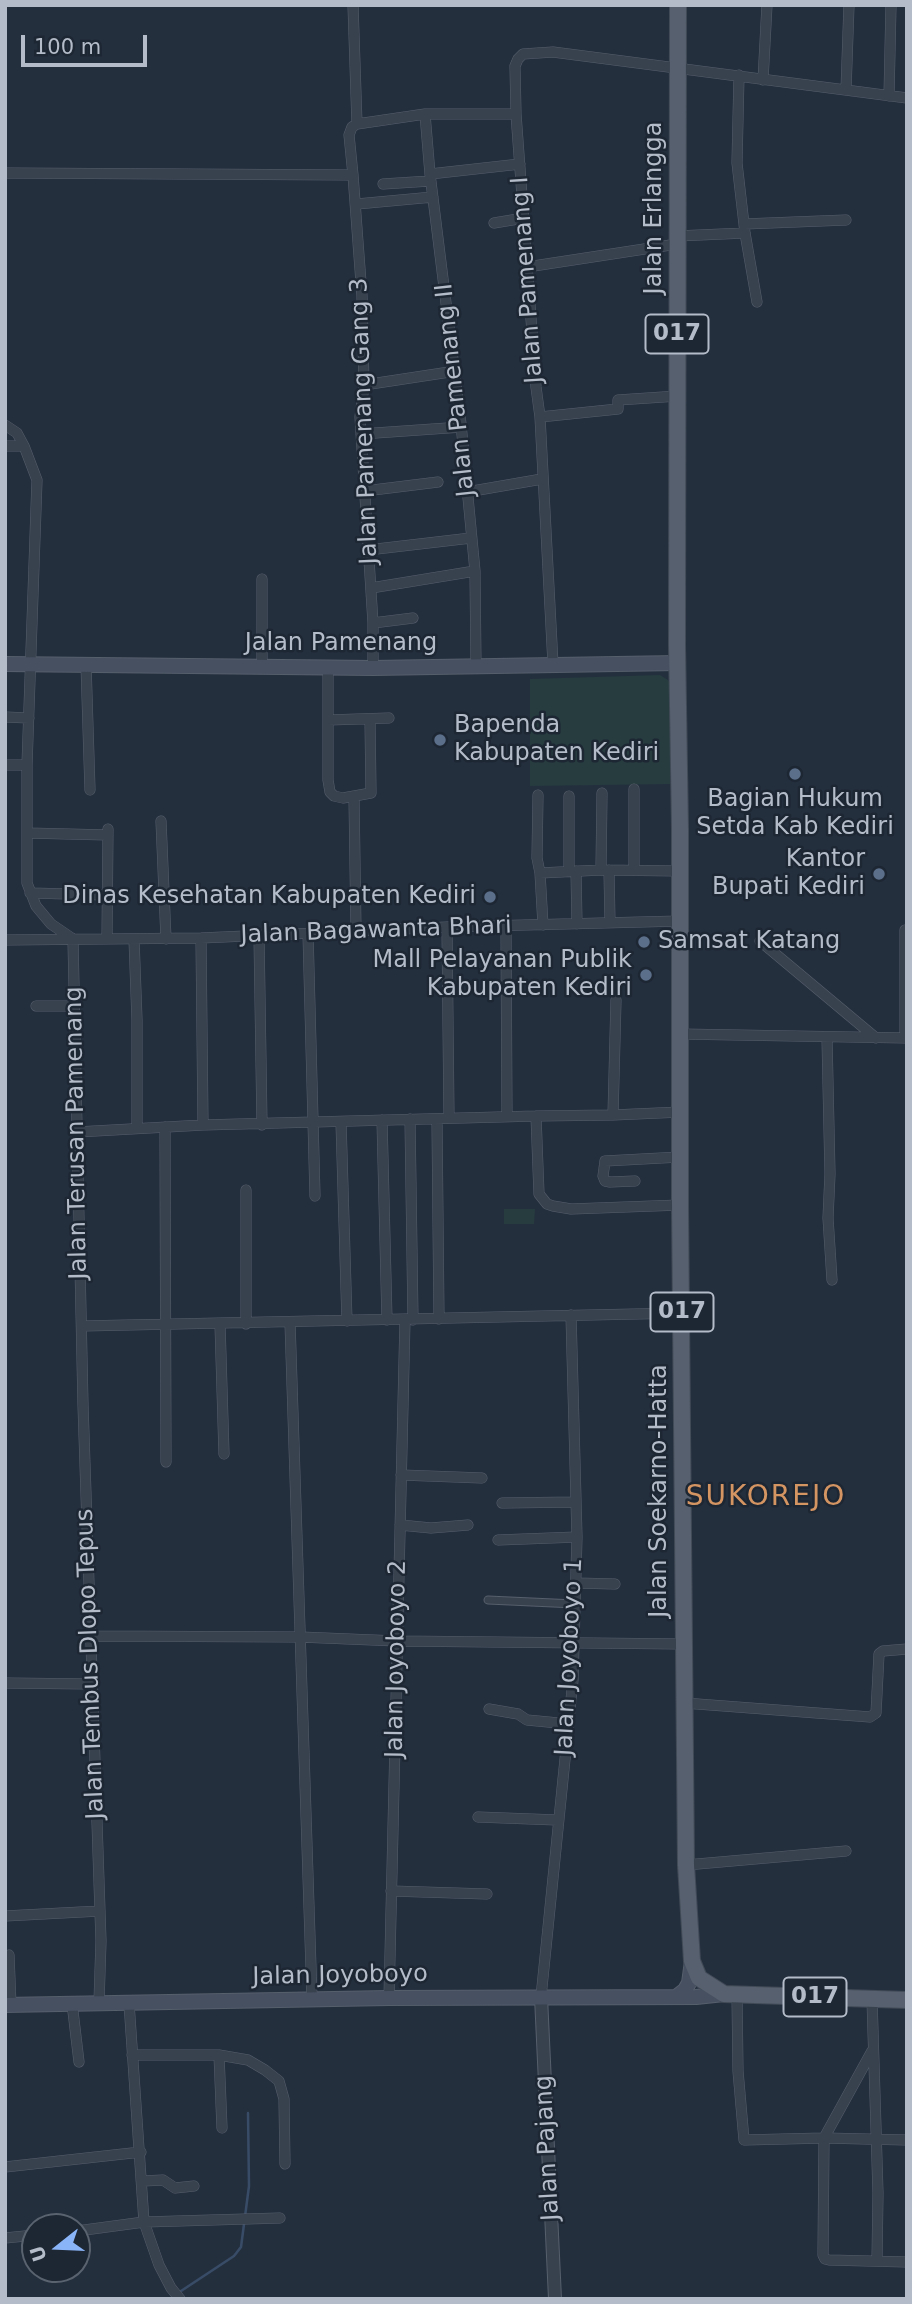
<!DOCTYPE html>
<html>
<head>
<meta charset="utf-8">
<style>
	body { margin:0 }
	#map { position:relative; width:912px; height:2304px; overflow:hidden; background:#242f3e; font-family:"DejaVu Sans",sans-serif }
	canvas { display:block }
	.frame { position:absolute; inset:0; border:7px solid #b4bcc9; pointer-events:none }
	.north { position:absolute; left:21px; top:2213px; width:70px; height:70px; box-sizing:border-box; background:#1d2633; border:2px solid #59626f; border-radius:50%; rotate:252deg; font-size:19px; font-weight:700; line-height:28px; text-align:center; color:#b4bcc9 }
	.north::after { content:''; display:block; margin:auto; width:24px; height:32px; background:#8ab4f8; clip-path:polygon(50% 0,100% 100%,50% 72%,0 100%) }
	.scale { position:absolute; left:21px; top:35px; width:126px; height:32px; box-sizing:border-box; border:4px solid #b4bcc9; border-top:0; padding-left:9px; font-size:21px; line-height:24px; white-space:nowrap; color:#b4bcc9; -webkit-text-stroke:5px #1d2633; paint-order:stroke }
</style>
</head>
<body>
<div id="map">
<canvas width="912" height="2304"></canvas>
<div class="frame"></div>
<div class="north">U</div>
<div class="scale">100 m</div>
</div>
<script>
const c = document.querySelector('canvas').getContext('2d');
c.lineJoin = 'round';
function paint(path, color) {
  c.fillStyle = color;
  c.fill(path, 'evenodd');
}
function toPath(rows) {
  const path = new Path2D();
  for (const r of rows) {
    path.moveTo(r[0], r[1]);
    for (let i = 2; i < r.length; i += 2) path.lineTo(r[i], r[i + 1]);
  }
  return path;
}
function strokePath(path, color, width, dash) {
  c.strokeStyle = color;
  c.lineWidth = width;
  c.lineCap = dash ? 'butt' : 'round';
  c.setLineDash(dash || []);
  c.stroke(path);
}
function drawText(font, color, halo, rows, align = 'center') {
  c.font = font + ' "DejaVu Sans",sans-serif';
  c.lineWidth = 5;
  c.setLineDash([]);
  c.textBaseline = 'middle';
  c.strokeStyle = halo;
  c.fillStyle = color;
  for (const [text, x, y, turn = 0] of rows) {
    c.save();
    c.translate(x, y);
    c.rotate((+turn || 0) * Math.PI / 180);
    c.textAlign = isNaN(turn) ? turn : align;
    if (halo) c.strokeText(text, 0, 0);
    c.fillText(text, 0, 0);
    c.restore();
  }
}
paint(toPath([
	[660,675,668,680,671,687,670,784,530,786,530,679],
	[504,1209,535,1209,534,1224,504,1224]
]), '#263c3f');
strokePath(toPath([
	[178,2293,234,2256,241,2247,249,2186,248,2113]
]), '#394c67', 2.5);
const pedestrian = toPath([
	[488,1600,575,1604]
]);
const minor = toPath([
	[353,5,357,124],
	[739,75,737,163,745,233,757,302],
	[763,80,767,5],
	[846,90,849,5],
	[889,96,891,5],
	[425,114,430,174,461,424,475,571,476,666],
	[5,173,353,175,349,135,352,127,357,124,425,114,516,114],
	[430,174,520,164],
	[353,175,362,296,364,385,360,417,373,623,373,668],
	[383,184,430,181],
	[357,204,433,197],
	[494,223,524,218],
	[744,224,846,220],
	[677,236,745,233],
	[527,267,677,244],
	[364,385,456,371],
	[540,417,618,409,618,400,678,396],
	[5,425,17,433,24,446,37,480,27,765,27,883,36,906,51,924,73,939],
	[361,434,462,427],
	[5,446,24,446],
	[365,491,438,482],
	[467,492,542,479],
	[368,550,471,538],
	[262,579,262,667],
	[371,588,475,571],
	[373,623,413,618],
	[86,664,90,790],
	[553,664,540,417,536,387,516,114,515,66,518,59,523,54,553,52,907,98],
	[328,668,328,780,330,792,334,796,343,798,371,793,370,719],
	[5,717,29,718],
	[328,720,389,718],
	[5,765,27,765],
	[538,795,537,858,540,873,543,925],
	[354,797,356,931],
	[161,821,166,939],
	[27,833,108,835],
	[601,870,602,793],
	[609,870,610,923],
	[634,870,634,789],
	[569,871,569,796],
	[576,871,577,924],
	[540,873,601,870,680,871],
	[30,893,107,895],
	[506,926,507,1117],
	[447,927,449,1118],
	[905,930,905,1038],
	[308,933,315,1196],
	[259,935,262,1125],
	[201,938,203,1125],
	[107,939,108,829],
	[134,939,137,1020,137,1128],
	[5,940,201,938,447,927,680,921],
	[73,940,83,1405,101,1941,99,2002],
	[760,941,876,1038],
	[36,1006,74,1006],
	[680,1034,907,1038],
	[827,1038,830,1174,828,1218,832,1280],
	[613,1115,616,1000],
	[536,1116,539,1194,547,1204,553,1206,571,1209,680,1205],
	[410,1119,413,1320],
	[382,1120,387,1320],
	[437,1120,439,1319],
	[341,1122,347,1321],
	[165,1127,166,1462],
	[77,1132,203,1125,536,1116,613,1115,681,1112],
	[635,1181,610,1182,605,1181,603,1176,605,1161,680,1157],
	[246,1190,246,1324],
	[290,1322,312,1999],
	[220,1324,224,1454],
	[82,1326,682,1313],
	[401,1475,482,1478],
	[502,1503,576,1502],
	[400,1525,431,1528,468,1525],
	[498,1540,577,1537],
	[576,1583,615,1584],
	[90,1636,300,1637,397,1641,684,1644],
	[5,1683,91,1684],
	[684,1703,870,1717,876,1713,879,1654,883,1651,907,1649],
	[489,1709,518,1714,527,1720,569,1724],
	[478,1817,557,1820],
	[686,1865,846,1851],
	[391,1891,487,1894],
	[5,1916,100,1911],
	[9,1955,11,2005],
	[737,1995,738,2071,744,2140,824,2138,907,2140],
	[541,1997,573,1680,577,1537,571,1315],
	[389,1998,405,1320],
	[872,1999,878,2193,877,2261],
	[72,2003,79,2062],
	[872,2051,824,2138,823,2255,825,2259,829,2260,907,2262],
	[132,2055,219,2055,248,2060,265,2070,279,2081,284,2099,285,2164],
	[219,2055,222,2128],
	[5,2167,141,2152],
	[143,2181,163,2180,175,2188,194,2186],
	[77,2231,144,2222,129,2003],
	[5,2238,35,2235],
	[180,2299,171,2288,159,2265,144,2222,280,2218]
]);
const tertiary = toPath([
	[541,1997,555,2299]
]);
const secondary = toPath([
	[5,664,373,668,678,663],
	[676,1997,685,1990,689,1983,692,1961],
	[5,2005,389,1998,696,1997,724,1994]
]);
const primary = toPath([
	[678,5,677,645,680,829,680,1205,686,1865,692,1961,699,1978,724,1994,907,2000]
]);
strokePath(pedestrian, '#565f6c', 9);
strokePath(minor, '#565f6c', 11);
strokePath(tertiary, '#565f6c', 14);
strokePath(secondary, '#565f6c', 16);
strokePath(primary, '#414a57', 18);
strokePath(pedestrian, '#38414e', 7);
strokePath(minor, '#38414e', 10);
strokePath(tertiary, '#38414e', 12);
strokePath(secondary, '#465061', 14);
strokePath(primary, '#56606e', 16);
for (const [x, y, r, color] of [
	[440,740,7,"#5c6f8a"],
	[795,774,7,"#5c6f8a"],
	[879,874,7,"#5c6f8a"],
	[490,897,7,"#5c6f8a"],
	[644,942,7,"#5c6f8a"],
	[646,975,7,"#5c6f8a"]
]) {
  const dot = new Path2D();
  dot.arc(x, y, r, 0, 2 * Math.PI);
  c.fillStyle = color;
  c.fill(dot);
  strokePath(dot, '#1d2633', 2.5);
}
for (const [x, y, w] of [
	[677,334,63],
	[682,1312,63],
	[815,1997,63]
]) {
  const box = new Path2D();
  box.roundRect(x - w / 2, y - 19.5, w, 39, 5);
  c.fillStyle = '#1d2633';
  c.fill(box);
  strokePath(box, '#b4bcc9', 2);
}
drawText('bold 23px', '#b4bcc9', null, [
	["017",677,334],
	["017",682,1312],
	["017",815,1997]
]);
drawText('24px', '#b4bcc9', '#1d2633', [
	["Jalan Erlangga",655,208,-90],
	["Jalan Pamenang I",528,280,-94],
	["Jalan Pamenang II",456,390,-96],
	["Jalan Pamenang Gang 3",365,421,-92],
	["Jalan Pamenang",341,644],
	["Jalan Bagawanta Bhari",376,931,-2],
	["Jalan Terusan Pamenang",77,1133,-91],
	["Jalan Soekarno-Hatta",660,1491,-90],
	["Jalan Joyoboyo 1",570,1657,-87],
	["Jalan Joyoboyo 2",397,1659,-89],
	["Jalan Tembus Dlopo Tepus",91,1664,-92],
	["Jalan Joyoboyo",340,1976,-1],
	["Jalan Pajang",548,2148,-93]
]);
drawText('24px', '#b4bcc9', '#1d2633', [
	["Bapenda",454,726,"left"],
	["Kabupaten Kediri",454,754,"left"],
	["Bagian Hukum",795,800,"center"],
	["Setda Kab Kediri",795,828,"center"],
	["Kantor",865,860],
	["Bupati Kediri",865,888],
	["Dinas Kesehatan Kabupaten Kediri",476,897],
	["Samsat Katang",658,942,"left"],
	["Mall Pelayanan Publik",632,961],
	["Kabupaten Kediri",632,989]
], 'right');
c.letterSpacing = '2px';
drawText('28px', '#d59563', '#1d2633', [
	["SUKOREJO",766,1498]
]);
c.letterSpacing = '0px';
</script>
</body>
</html>
